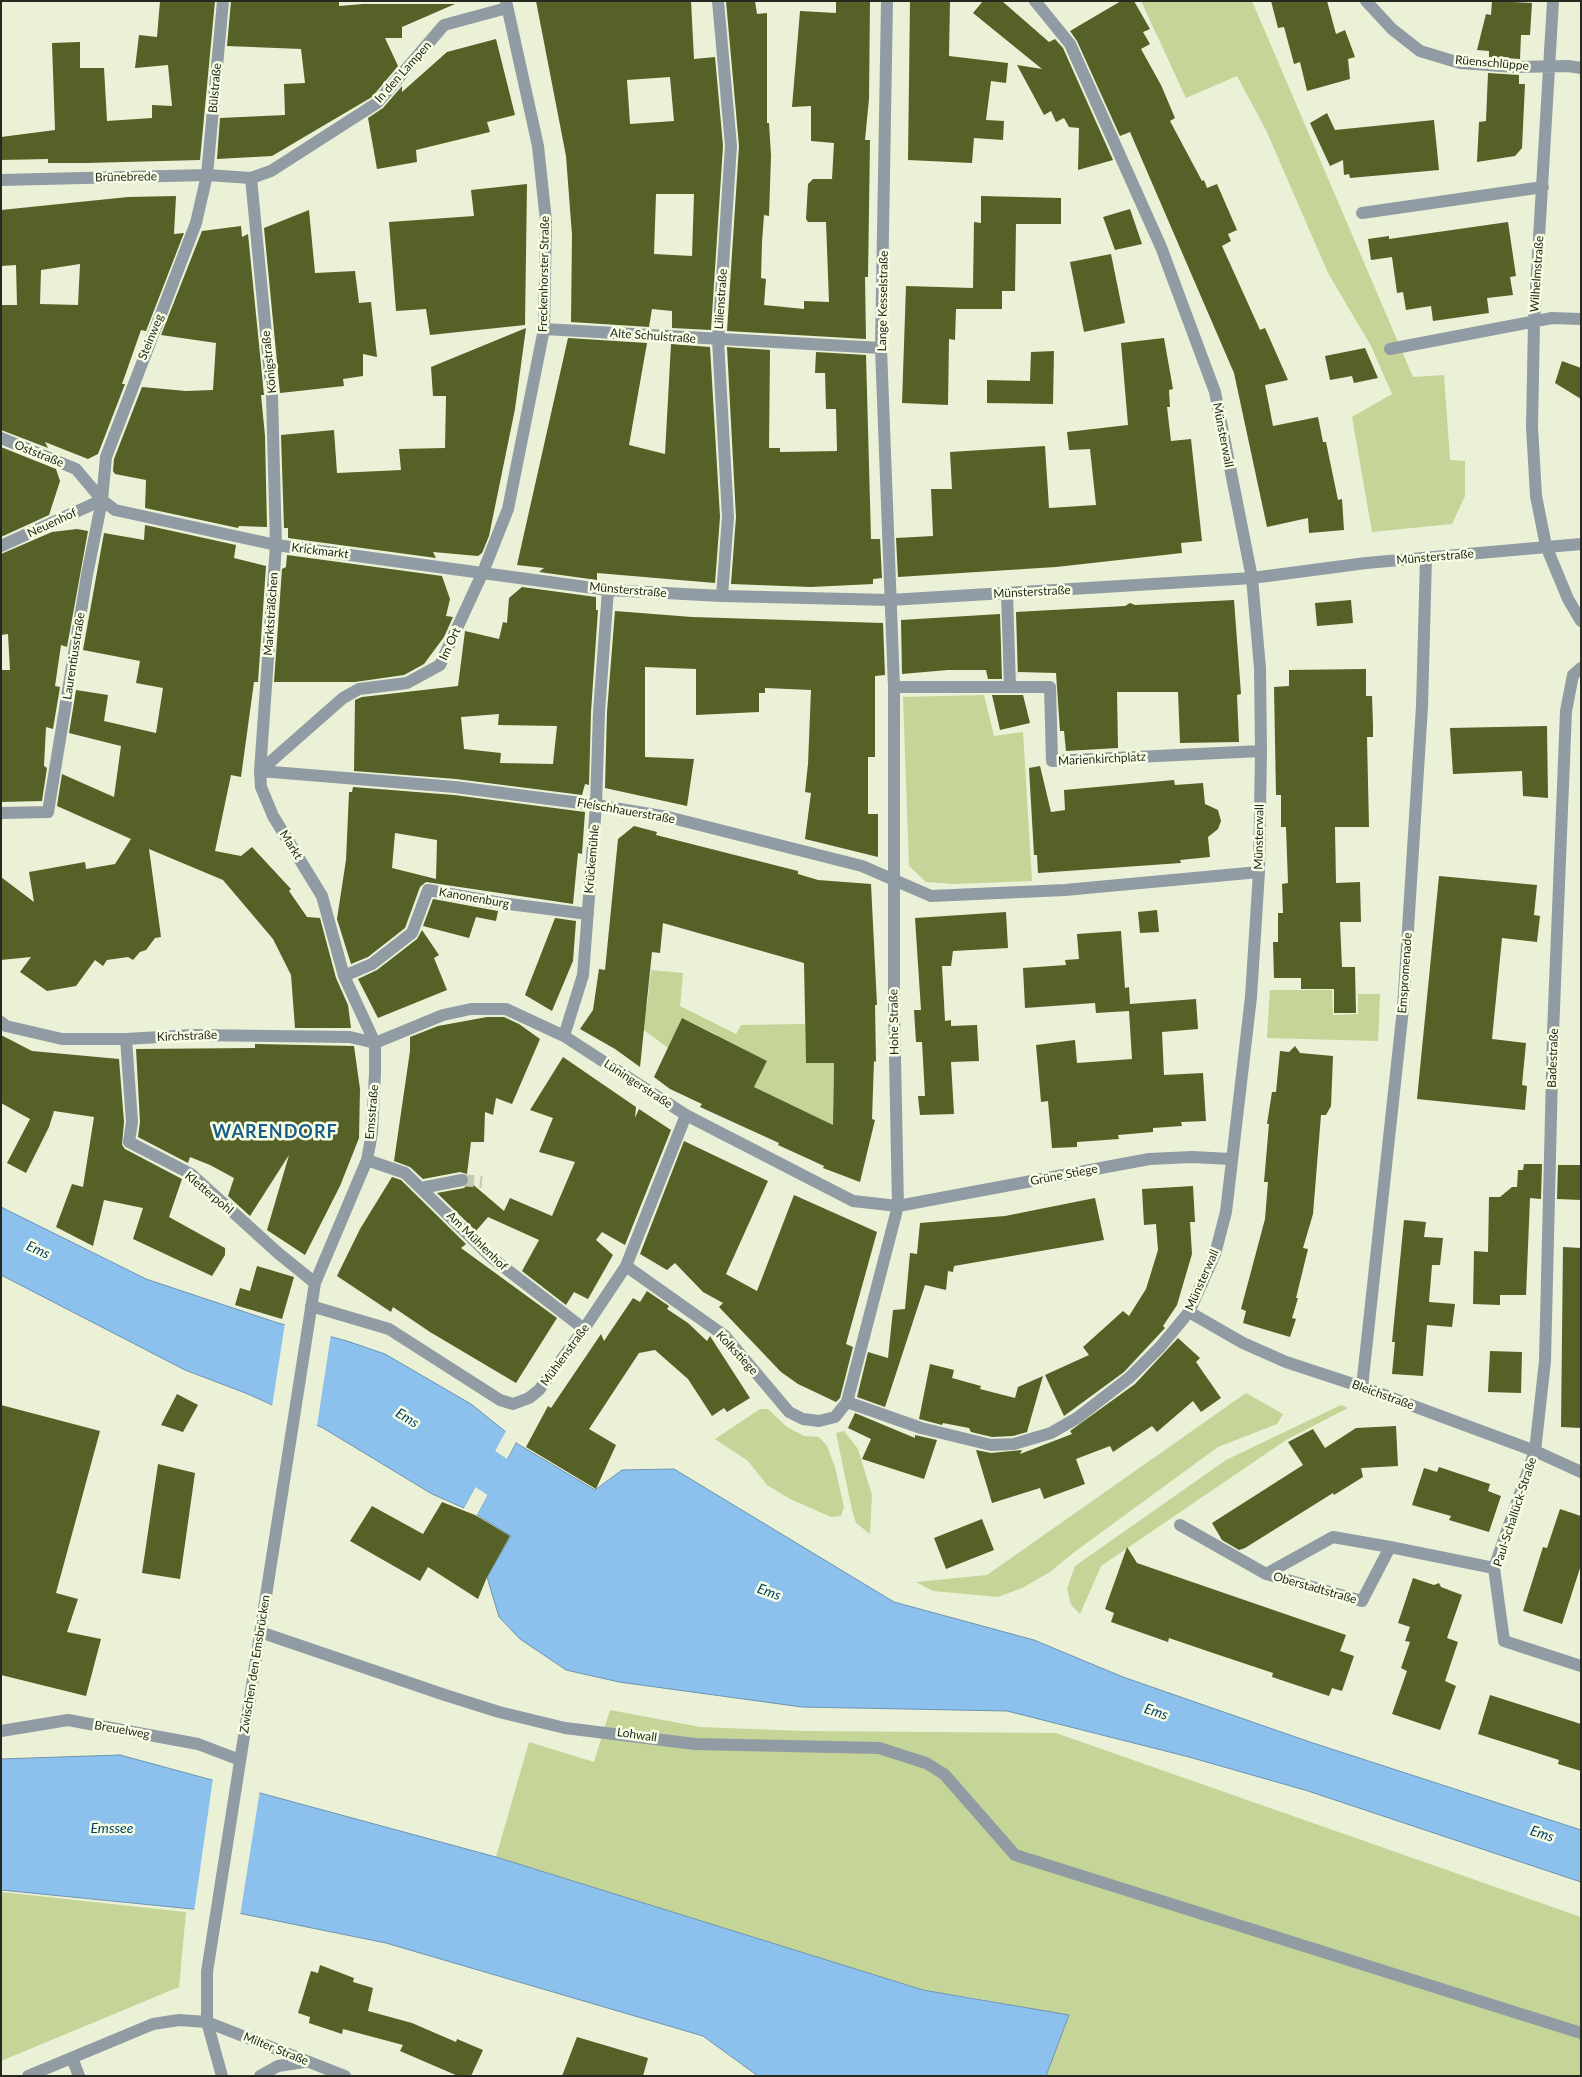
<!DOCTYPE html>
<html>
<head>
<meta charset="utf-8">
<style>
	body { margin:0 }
	#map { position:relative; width:1582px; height:2077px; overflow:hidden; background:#eaf1d7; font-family:Lato,sans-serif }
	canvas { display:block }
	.frame { position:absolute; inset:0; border:2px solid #26291f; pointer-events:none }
</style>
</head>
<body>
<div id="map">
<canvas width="1582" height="2077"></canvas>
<div class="frame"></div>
</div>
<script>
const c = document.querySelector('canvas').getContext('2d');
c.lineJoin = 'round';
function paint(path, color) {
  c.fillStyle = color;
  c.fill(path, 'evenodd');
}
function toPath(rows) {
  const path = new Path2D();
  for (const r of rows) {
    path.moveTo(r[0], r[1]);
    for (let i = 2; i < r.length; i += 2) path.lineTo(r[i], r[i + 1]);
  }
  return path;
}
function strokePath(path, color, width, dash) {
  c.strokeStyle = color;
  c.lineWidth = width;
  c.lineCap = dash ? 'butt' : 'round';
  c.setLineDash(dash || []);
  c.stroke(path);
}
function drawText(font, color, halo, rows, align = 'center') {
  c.font = font + ' Lato,sans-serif';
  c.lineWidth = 5;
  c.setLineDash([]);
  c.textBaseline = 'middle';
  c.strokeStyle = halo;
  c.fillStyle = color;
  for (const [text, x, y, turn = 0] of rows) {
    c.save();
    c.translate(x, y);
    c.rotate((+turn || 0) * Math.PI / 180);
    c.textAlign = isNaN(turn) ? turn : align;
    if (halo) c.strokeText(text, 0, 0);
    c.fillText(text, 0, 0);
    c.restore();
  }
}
paint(toPath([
	[1141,1,1252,1,1413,377,1444,375,1450,460,1465,461,1465,496,1452,524,1372,532,1352,417,1392,394,1371,346,1328,273,1266,130,1237,76,1186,98],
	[984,695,994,736,1023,732,1032,881,953,884,926,882,909,866,903,697],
	[651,970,683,973,680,1006,736,1034,741,1025,805,1024,806,1063,834,1063,833,1110,837,1112,833,1127,754,1087,767,1061,731,1044,702,1104,687,1097,717,1035,682,1018,668,1048,632,1021,647,1007],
	[1270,990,1332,990,1333,1015,1358,1014,1358,994,1380,994,1378,1041,1267,1038],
	[1246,1393,1283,1414,1277,1424,1218,1447,1073,1553,1050,1572,1022,1588,998,1597,933,1591,916,1582,987,1575],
	[1341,1405,1348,1408,1286,1440,1101,1566,1080,1614,1071,1605,1067,1589,1075,1566,1226,1460],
	[760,1409,768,1409,787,1427,804,1436,819,1437,827,1446,835,1467,844,1507,841,1516,831,1517,790,1499,767,1485,748,1461,715,1439],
	[844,1431,858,1449,872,1495,870,1534,856,1523,852,1510,836,1433],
	[610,1710,700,1727,803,1731,1056,1733,1581,1917,1581,2076,1046,2076,1069,2016,975,1998,923,1990,496,1857,529,1742,594,1762],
	[1,1892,186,1912,179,1987,1,2061]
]), '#c5d497');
const water = toPath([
	[1,1207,146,1279,278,1323,347,1341,385,1354,471,1404,506,1432,464,1508,432,1494,323,1428,248,1394,185,1370,1,1275,1,1207],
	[516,1443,595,1490,622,1470,674,1469,894,1602,1034,1640,1123,1677,1310,1742,1581,1830,1581,1882,1308,1791,1189,1757,1007,1711,802,1707,619,1682,566,1670,520,1639,499,1617,487,1577,511,1536,477,1515,516,1443],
	[120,1755,496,1857,923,1990,1069,2015,1046,2076,758,2076,703,2036,386,1943,243,1914,1,1890,1,1759,120,1755]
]);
paint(water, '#8cc1ed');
strokePath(water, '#6d93af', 1);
paint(toPath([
	[285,1323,331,1334,317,1426,272,1407],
	[507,1429,508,1433,466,1510,464,1508],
	[517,1440,477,1515,474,1514,514,1441],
	[213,1778,260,1790,240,1916,194,1912]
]), '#eaf1d7');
strokePath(toPath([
	[437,1437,544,1508]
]), '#8cc1ed', 41);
paint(toPath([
	[160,1,215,1,200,160,87,163,48,163,48,159,1,160,1,137,55,130,52,43,80,42,80,68,104,68,107,121,152,118,152,105,172,106,168,65,135,68,139,35,157,37],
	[231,1,339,1,339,6,363,4,455,4,402,27,402,38,385,38,398,66,372,97,272,156,217,159,220,118,285,115,284,84,305,83,301,49,227,46],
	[536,1,691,1,694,59,715,57,723,146,711,330,672,328,672,311,652,309,649,327,571,322,572,235,566,156],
	[670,77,674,121,630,124,627,80],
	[656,194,694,194,692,256,654,254],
	[726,1,755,1,757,14,767,13,767,123,769,123,771,156,769,216,764,215,762,242,761,278,766,279,764,305,804,309,804,301,829,302,826,222,808,222,806,219,808,184,813,179,832,179,834,143,811,141,811,106,792,107,800,11,836,13,836,1,870,1,869,99,865,140,870,140,868,277,865,277,866,339,727,331,739,146],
	[910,1,950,1,949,56,1008,63,1006,83,991,81,986,120,1004,121,1003,140,974,138,972,163,908,160],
	[983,1,1002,1,1049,42,1055,39,1063,48,1113,160,1078,170,1079,128,1069,127,1064,118,1056,122,1051,111,1044,115,1017,65,1042,69,973,13],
	[1121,1,1134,1,1150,29,1143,32,1150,44,1141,49,1161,85,1175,118,1170,121,1202,181,1204,180,1207,188,1217,184,1237,230,1228,234,1231,241,1222,246,1260,330,1265,328,1288,380,1265,385,1273,426,1318,417,1323,442,1326,442,1338,500,1342,499,1344,530,1309,533,1308,518,1267,527,1234,373,1130,132,1120,136,1077,41,1070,31],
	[1271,1,1327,1,1336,34,1345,30,1355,57,1348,59,1350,79,1307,91,1300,62,1294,64,1284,27,1278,28],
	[1492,1,1532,3,1530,35,1521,35,1520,59,1489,57,1489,51,1477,50,1486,14,1491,15],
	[496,39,515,115,487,122,490,132,416,150,417,162,377,169,368,118,383,108,402,86,402,92,447,52],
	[1488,73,1519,75,1519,84,1525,84,1522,148,1515,156,1477,162,1479,122,1486,121],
	[1327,113,1335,130,1434,120,1439,170,1350,178,1349,174,1344,175,1343,160,1330,166,1310,123],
	[527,184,525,325,430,335,426,309,396,311,389,222,474,216,471,190],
	[176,196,174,234,184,233,146,331,141,330,122,384,125,384,98,454,88,459,45,442,48,448,1,430,1,305,17,305,16,265,1,266,1,210,128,197],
	[80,264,78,305,40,304,41,270],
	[981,196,1061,198,1061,224,1016,224,1015,291,1002,291,1002,309,956,309,955,340,949,339,948,405,902,403,906,286,973,288,974,222,981,223],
	[1130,209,1142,244,1115,250,1103,217],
	[309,210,315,273,355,271,359,303,371,302,377,357,363,354,363,376,343,379,344,386,280,393,264,228],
	[1508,222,1516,276,1510,277,1513,295,1487,298,1489,313,1433,321,1431,306,1406,310,1403,292,1397,293,1392,257,1371,260,1368,239,1389,236,1389,239],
	[241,226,242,237,248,234,264,395,261,395,265,436,267,527,239,526,238,528,145,508,146,480,115,474,113,471,114,459,142,387,186,391,213,390,216,343,161,335,202,231],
	[1111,254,1125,323,1084,332,1070,262],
	[526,328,515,409,489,536,482,553,478,556,433,552,436,558,288,538,288,528,284,528,281,435,334,430,337,473,401,470,399,449,445,448,446,396,433,396,431,367],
	[568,338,647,343,629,445,665,454,671,344,710,347,720,517,715,583,597,573,597,580,539,572,544,568,517,565],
	[1164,338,1173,389,1169,390,1170,407,1167,407,1171,441,1191,439,1202,541,1181,543,1182,553,1056,567,898,577,896,538,933,536,931,489,952,489,950,452,1045,446,1049,508,1096,505,1090,449,1069,450,1067,432,1128,425,1121,343],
	[727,347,770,350,769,448,780,448,780,452,837,451,836,409,826,409,825,373,815,373,816,352,866,355,871,539,880,539,882,578,873,579,873,584,811,587,731,584,736,517],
	[1365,348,1378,378,1354,383,1352,376,1330,380,1325,356],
	[1054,351,1053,404,987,403,987,380,1030,381,1031,352],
	[1562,361,1581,368,1581,399,1555,383],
	[1,447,56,469,60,481,49,515,1,537],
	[145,525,236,545,234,558,266,566,258,682,254,682,241,777,231,775,215,851,241,856,252,847,291,889,289,891,307,917,320,918,336,978,348,1005,351,1028,295,1028,291,975,273,939,223,880,149,849,161,937,155,938,146,950,140,952,133,960,128,957,107,960,103,966,95,960,76,986,47,991,20,972,31,957,1,960,1,877,34,902,29,872,85,862,86,869,115,864,131,839,57,806,62,774,114,797,121,746,69,733,76,690,108,695,104,721,156,733,163,688,136,683,140,661,83,650,104,533,144,540],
	[77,529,88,531,67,647,61,645,55,686,60,687,53,729,46,727,44,766,47,768,42,801,1,802,1,670,10,670,8,634,1,635,1,554,52,532],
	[287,555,442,576,450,599,446,616,453,617,444,637,424,664,404,675,355,682,274,682,282,569,286,567],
	[522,587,596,597,596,610,598,610,591,712,589,785,585,784,582,795,456,779,354,771,355,700,362,697,458,686,465,631,499,639,503,622,507,623,509,598],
	[499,714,498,725,557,726,553,764,500,763,501,753,464,749,461,717],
	[1234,600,1241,694,1237,695,1239,742,1180,743,1178,692,1117,692,1118,748,1066,751,1064,731,1060,731,1056,673,1018,672,1018,679,1016,612,1125,606,1130,603,1135,605],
	[1351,600,1353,623,1317,626,1315,603],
	[615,611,692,617,883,623,885,675,875,676,875,757,868,757,868,814,878,814,878,857,805,839,811,793,805,792,808,764,811,690,765,688,765,693,759,693,759,712,696,715,696,669,645,667,645,757,694,759,687,806,605,788,607,712],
	[1000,614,1002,679,988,679,986,670,948,670,902,674,901,620],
	[1366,669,1366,696,1372,696,1373,725,1373,737,1367,737,1369,827,1335,827,1336,883,1360,882,1361,922,1340,922,1342,967,1355,967,1356,1013,1334,1013,1334,989,1301,989,1301,978,1274,978,1273,942,1278,942,1278,913,1283,913,1282,884,1288,883,1286,827,1281,827,1281,795,1276,795,1274,687,1289,686,1289,670],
	[992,695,1023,695,1030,723,1000,730],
	[1547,726,1548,798,1523,796,1522,771,1453,774,1450,728],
	[1040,766,1051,812,1065,810,1064,790,1174,780,1175,785,1203,783,1205,804,1218,810,1221,821,1218,829,1208,837,1210,857,1180,860,1181,863,1038,873,1037,855,1034,855,1029,768],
	[353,787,454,795,585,812,582,854,578,853,573,904,426,882,420,887,405,928,368,957,351,964,337,919,346,860,349,792,352,792],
	[395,833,437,840,436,879,392,868],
	[634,826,657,832,656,835,798,871,798,874,818,880,871,884,877,1005,875,1005,876,1062,874,1061,872,1119,875,1120,860,1182,823,1168,824,1166,778,1145,779,1143,700,1107,702,1104,670,1089,654,1077,682,1018,767,1061,754,1087,833,1125,834,1063,806,1063,804,963,663,923,660,953,652,952,640,1067,615,1049,580,1029,593,1010,599,969,605,970,618,839],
	[1439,876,1537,885,1534,915,1540,916,1537,942,1502,938,1492,1039,1526,1043,1522,1085,1527,1086,1525,1110,1417,1099],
	[433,899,498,911,496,921,476,917,469,938,423,926],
	[1157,910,1159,932,1140,933,1138,912],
	[1006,912,1008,948,953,951,951,966,942,966,945,1021,951,1020,951,1026,977,1025,979,1061,951,1062,954,1114,920,1115,918,1096,925,1096,922,1042,916,1042,914,1010,921,1010,915,918],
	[555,918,576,921,573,961,552,1011,525,995],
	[422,930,439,955,434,958,447,990,378,1018,358,979,377,970,417,939],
	[1121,931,1125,988,1129,987,1130,1004,1196,999,1198,1029,1162,1032,1164,1075,1203,1073,1206,1121,1181,1122,1182,1126,1153,1128,1153,1132,1118,1135,1119,1139,1077,1142,1077,1147,1052,1148,1048,1101,1041,1102,1036,1045,1075,1040,1077,1063,1132,1059,1129,1011,1096,1013,1095,1003,1025,1008,1023,968,1066,965,1065,960,1079,959,1077,934],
	[487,1017,504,1017,519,1024,540,1039,512,1104,496,1098,493,1115,485,1112,484,1142,471,1142,467,1174,460,1172,423,1179,410,1167,394,1161,410,1051,410,1037,438,1026],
	[1,1035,32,1051,119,1059,124,1122,122,1145,125,1149,182,1179,169,1217,225,1248,225,1255,212,1276,133,1239,143,1208,104,1200,93,1246,56,1227,72,1184,83,1187,94,1117,54,1111,49,1127,26,1173,7,1163,30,1119,1,1103],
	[255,1044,354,1046,360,1089,359,1138,340,1186,305,1255,267,1230,289,1155,250,1216,228,1196,234,1178,210,1165,190,1157,188,1163,138,1137,140,1122,136,1049,255,1048],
	[1295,1046,1300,1053,1333,1056,1331,1106,1326,1115,1321,1115,1313,1214,1303,1248,1308,1249,1296,1298,1298,1298,1292,1318,1296,1319,1290,1337,1243,1323,1246,1311,1241,1309,1265,1219,1268,1182,1264,1182,1269,1124,1267,1124,1272,1092,1276,1092,1280,1051,1289,1052],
	[563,1057,636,1107,635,1118,639,1109,671,1130,625,1245,602,1232,596,1240,613,1255,588,1299,574,1292,566,1305,522,1271,539,1240,488,1217,476,1231,437,1193,464,1188,470,1182,504,1211,510,1198,552,1216,575,1162,539,1152,553,1118,530,1110],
	[684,1141,768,1181,726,1274,757,1291,794,1195,877,1232,846,1344,853,1347,840,1398,836,1402,798,1384,781,1372,719,1307,723,1303,703,1292,675,1263,667,1270,640,1254],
	[1524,1164,1542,1164,1541,1199,1530,1198,1526,1295,1500,1295,1500,1305,1473,1304,1474,1251,1488,1252,1489,1197,1500,1197,1512,1187,1517,1187,1518,1170,1523,1170],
	[1558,1165,1581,1165,1581,1200,1557,1199],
	[392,1177,401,1180,466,1244,461,1248,557,1318,516,1383,430,1332,393,1307,391,1312,337,1276,360,1229],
	[1193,1186,1195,1222,1190,1222,1192,1254,1177,1305,1163,1326,1165,1328,1124,1372,1064,1416,1045,1375,1089,1355,1083,1347,1123,1311,1129,1316,1146,1289,1158,1250,1156,1224,1144,1225,1142,1189],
	[1095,1198,1104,1240,954,1266,953,1272,948,1271,946,1290,925,1285,885,1407,857,1397,868,1352,888,1358,893,1310,905,1309,910,1253,917,1254,920,1223,1005,1216],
	[1404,1220,1426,1222,1424,1237,1443,1238,1440,1265,1432,1265,1429,1302,1455,1304,1452,1327,1427,1325,1423,1376,1392,1374,1395,1342,1392,1342],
	[1563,1247,1581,1248,1581,1428,1561,1427],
	[257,1266,294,1277,282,1319,235,1305,240,1288,250,1291],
	[647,1291,669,1306,667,1309,688,1323,707,1341,710,1336,750,1398,727,1412,724,1408,712,1416,688,1379,655,1350,639,1353,589,1429,616,1445,596,1489,526,1447,548,1406,551,1408,601,1334,604,1341,633,1298,640,1302],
	[1178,1338,1200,1358,1196,1362,1221,1398,1201,1412,1193,1401,1157,1432,1152,1426,1113,1452,1110,1446,1076,1459,1085,1484,1044,1499,1040,1488,992,1503,976,1450,991,1453,1022,1450,1020,1454,1072,1434,1070,1431,1135,1384],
	[1490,1351,1522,1352,1521,1393,1488,1392],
	[930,1364,954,1370,952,1378,981,1386,980,1389,1015,1398,1018,1387,1043,1376,1027,1432,1013,1436,992,1437,971,1432,969,1428,943,1423,942,1425,919,1419],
	[177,1394,198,1405,183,1432,161,1425],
	[1,1405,100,1431,56,1593,78,1599,67,1632,101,1639,86,1696,1,1675],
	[855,1413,915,1438,915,1435,937,1440,924,1479,862,1459,871,1439,848,1428],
	[1396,1426,1398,1466,1361,1468,1363,1477,1334,1495,1333,1493,1245,1548,1239,1550,1222,1540,1212,1523,1303,1465,1288,1442,1313,1429,1325,1448,1356,1428],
	[158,1464,195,1473,180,1579,142,1573],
	[1439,1467,1490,1484,1488,1491,1501,1496,1489,1532,1449,1520,1451,1516,1412,1505,1424,1468,1437,1472],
	[442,1502,475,1515,510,1536,487,1577,478,1599,428,1567,420,1581,350,1541,372,1506,423,1534],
	[1560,1509,1581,1516,1581,1565,1562,1624,1523,1611,1543,1547,1547,1548],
	[982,1519,994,1550,946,1569,934,1538],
	[1127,1547,1137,1563,1346,1635,1340,1651,1354,1656,1342,1691,1332,1688,1329,1696,1272,1677,1273,1673,1213,1653,1169,1638,1168,1642,1111,1622,1114,1613,1105,1609],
	[1413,1578,1434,1585,1439,1583,1441,1587,1462,1595,1447,1638,1458,1642,1445,1681,1456,1686,1440,1730,1392,1714,1407,1671,1401,1668,1410,1642,1405,1641,1410,1627,1398,1623],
	[1490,1695,1581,1724,1581,1771,1558,1764,1559,1760,1478,1734],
	[320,1965,354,1978,353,1982,373,1988,368,2011,412,2023,456,2042,457,2039,483,2050,471,2076,458,2076,400,2051,403,2045,343,2029,342,2034,309,2023,310,2017,298,2013,311,1971,318,1973],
	[577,2037,648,2058,643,2076,562,2076]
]), '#556126');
strokePath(toPath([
	[462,1180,482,1182]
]), '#c3c9b2', 12, [12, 6]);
strokePath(toPath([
	[718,1,731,146,718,340,728,517,722,596],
	[1366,1,1392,29,1420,51,1460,63,1515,67,1568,66,1581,68],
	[1553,1,1534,322,1532,427,1536,496,1546,546,1568,599,1581,621],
	[1,180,207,175,251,178,271,171,377,103,444,25,507,8],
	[1362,213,1543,187],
	[544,329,881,348],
	[1390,349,1552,318,1581,319],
	[1,438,76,469,102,500,115,510,276,545,608,590,722,596,890,600,1252,578,1366,563,1581,544],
	[1,546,102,500],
	[1007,594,1010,687],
	[1581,668,1573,675,1566,711,1553,1033,1545,1361,1535,1451,1494,1568,1504,1641,1581,1666],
	[894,687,1050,687,1052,761,1261,751],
	[260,771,455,787,596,805,668,817,862,866,931,896,1065,890,1259,872],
	[260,771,343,698,359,689,407,683,440,665,483,572,508,509,544,329,546,221,538,146,506,1],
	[1,813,48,812,87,575,102,500,106,457,196,223,207,175,223,1],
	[344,976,372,964,412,933,428,890,501,903,588,914],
	[1,1022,6,1026,62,1039,126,1039,193,1035,350,1037,375,1043],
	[564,1036,583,975,596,805,599,712,608,590],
	[126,1039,132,1122,129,1142,191,1174,278,1253,315,1283],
	[375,1043,443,1015,471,1009,506,1009,564,1036,686,1115,853,1201,898,1206,1149,1159,1192,1157,1231,1159],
	[367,1160,405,1173,492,1258,584,1329],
	[421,1188,462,1180],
	[626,1266,725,1336,789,1412,803,1419,819,1421,835,1417,847,1402,898,1206,894,1007,894,687,881,348,887,1],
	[311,1306,389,1329,500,1400,513,1404,529,1398,539,1390,584,1329,626,1266,686,1115],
	[1189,1312,1243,1343,1286,1362,1362,1387,1535,1451,1581,1472],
	[1362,1387,1403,1009,1422,706,1426,558],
	[847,1402,921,1428,991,1445,1014,1444,1051,1433,1077,1418,1129,1378,1160,1347,1189,1312,1215,1254,1226,1212,1251,997,1259,872,1261,751,1260,668,1252,578,1215,392,1161,247,1070,44,1035,1],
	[1180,1525,1266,1574,1362,1601,1390,1547,1494,1568],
	[1266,1574,1333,1537,1390,1547],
	[260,1632,445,1695,499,1712,565,1728,695,1744,879,1748,926,1763,944,1774,1015,1855,1581,2033],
	[1,1731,68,1720,198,1744,240,1760],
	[72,2058,79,2076],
	[28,2076,153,2024,179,2020,207,2022,345,2076],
	[222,2076,207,2022,207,1972,315,1283,367,1160,372,1133,375,1073,375,1043,344,976,322,896,273,816,261,787,260,771,276,545,272,396,251,178],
	[260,2076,278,2066,304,2062]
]), '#919ba3', 12);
drawText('12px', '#26291f', '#f7fee4', [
	["Rüenschlüppe",1492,63,5],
	["In den Lampen",403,72,-48],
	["Bülstraße",215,88,-85],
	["Brünebrede",126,177,-1],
	["Freckenhorster Straße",544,274,-89],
	["Wilhelmstraße",1537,274,-86],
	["Lilienstraße",721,299,-86],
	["Lange Kesselstraße",883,301,-89],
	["Alte Schulstraße",653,336,4],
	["Steinweg",151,337,-68],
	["Königstraße",269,362,-96],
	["Münsterwall",1223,435,79],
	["Oststraße",39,454,22],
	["Neuenhof",52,523,-25],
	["Krickmarkt",320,551,7],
	["Münsterstraße",1435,557,-5],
	["Münsterstraße",628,590,5],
	["Münsterstraße",1032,592,-3],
	["Marktsträßchen",271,614,-86],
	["Im Ort",450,644,-65],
	["Laurentiusstraße",74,656,-81],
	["Marienkirchplatz",1102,759,-3],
	["Fleischhauerstraße",626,811,10],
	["Münsterwall",1259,837,-89],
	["Markt",291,845,58],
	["Krückemühle",592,859,-85],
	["Kanonenburg",474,898,10],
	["Emspromenade",1405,973,-86],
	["Hohe Straße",894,1022,-91],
	["Kirchstraße",187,1036,-2],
	["Badestraße",1553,1058,-88],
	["Lüningerstraße",638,1084,33],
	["Emsstraße",372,1112,-85],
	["Grüne Stiege",1064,1175,-11],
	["Kletterpohl",209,1193,40],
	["Am Mühlenhof",477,1241,44],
	["Münsterwall",1202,1280,-66],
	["Kolkstiege",737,1353,47],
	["Mühlenstraße",565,1355,-54],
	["Bleichstraße",1383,1395,20],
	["Paul-Schallück-Straße",1515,1512,-72],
	["Oberstadtstraße",1315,1588,16],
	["Zwischen den Emsbrücken",255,1664,-81],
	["Breuelweg",122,1730,10],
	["Lohwall",637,1735,8],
	["Milter Straße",276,2049,22]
]);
drawText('italic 14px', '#003f68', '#f7fee4', [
	["Ems",38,1250,24],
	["Ems",407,1418,31],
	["Ems",769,1592,20],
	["Ems",1156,1712,18],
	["Emssee",112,1828],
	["Ems",1542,1834,18]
]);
c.letterSpacing = '1px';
drawText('bold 18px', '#1a5c8b', '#f7fee4', [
	["WARENDORF",275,1132]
]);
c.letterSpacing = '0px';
</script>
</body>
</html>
